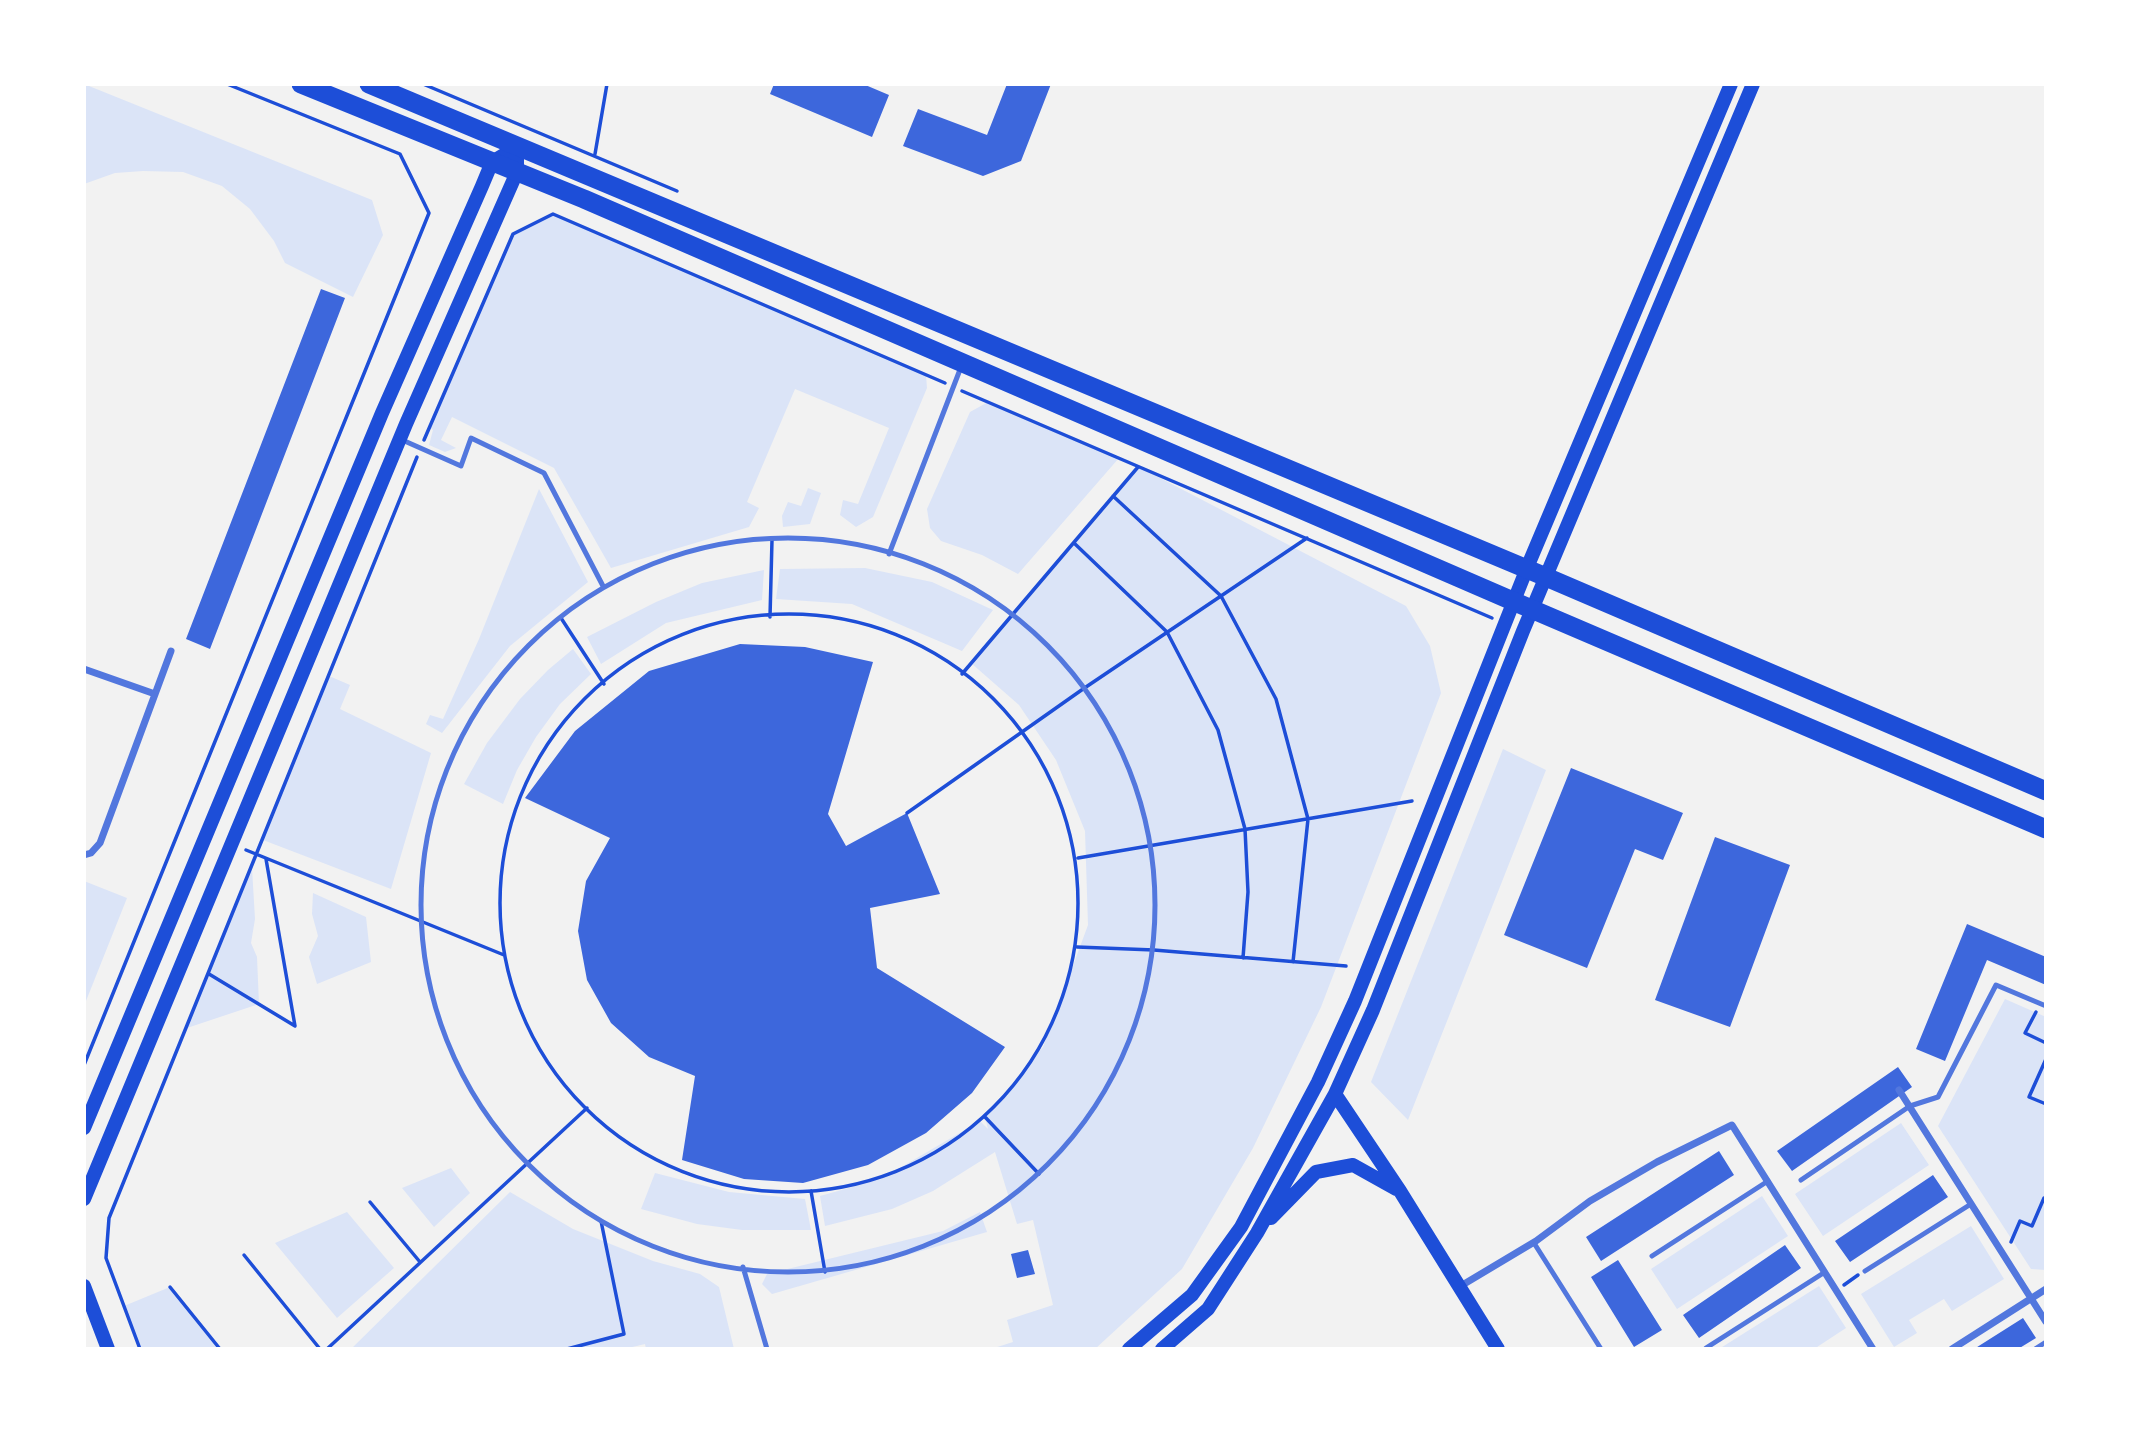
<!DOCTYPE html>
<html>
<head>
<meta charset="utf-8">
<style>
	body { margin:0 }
	#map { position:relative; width:2130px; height:1433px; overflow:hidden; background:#f2f2f2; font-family:"PT Serif",serif }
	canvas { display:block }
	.frame { position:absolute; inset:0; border:86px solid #fff; pointer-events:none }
</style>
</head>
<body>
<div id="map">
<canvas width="2130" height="1433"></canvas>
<div class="frame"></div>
</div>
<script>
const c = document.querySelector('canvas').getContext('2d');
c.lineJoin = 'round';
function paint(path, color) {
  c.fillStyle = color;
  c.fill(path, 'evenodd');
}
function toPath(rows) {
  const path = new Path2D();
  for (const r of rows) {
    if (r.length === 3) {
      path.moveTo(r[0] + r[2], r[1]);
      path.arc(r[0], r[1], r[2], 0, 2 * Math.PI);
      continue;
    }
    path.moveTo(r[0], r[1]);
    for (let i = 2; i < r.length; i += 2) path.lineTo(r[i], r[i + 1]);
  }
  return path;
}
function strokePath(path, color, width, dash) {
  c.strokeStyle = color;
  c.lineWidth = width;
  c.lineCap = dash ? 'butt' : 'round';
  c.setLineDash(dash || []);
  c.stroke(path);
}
paint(toPath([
	[84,84,372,200,383,235,353,297,285,263,274,241,250,209,222,186,183,172,143,171,115,173,84,184],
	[553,214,926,375,927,388,873,517,856,527,840,515,843,500,858,504,889,428,795,389,747,502,759,508,749,527,611,568,554,468,452,417,441,440,456,448,445,452,429,445,433,430,429,427,513,234],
	[988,402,1119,458,1018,574,982,555,941,541,930,528,927,509,970,412],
	[1139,467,1406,606,1430,646,1441,693,1321,1007,1253,1148,1182,1269,1095,1349,991,1349,1013,1342,1007,1320,1053,1305,1033,1220,1017,1224,995,1152,933,1191,892,1209,825,1226,820,1196,881,1179,980,1121,988,1129,985,1117,1043,1047,1088,925,1085,831,1056,760,1019,705,971,663],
	[808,488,821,493,810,524,783,527,782,516,788,502,801,506],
	[539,489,588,582,510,646,442,733,426,724,430,715,443,719,479,639],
	[865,568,932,582,993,610,962,651,852,604,776,599,780,569],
	[764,570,762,600,666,623,601,664,587,637,656,602,702,583],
	[573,649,591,674,560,704,536,737,517,770,503,804,464,784,487,743,520,699,548,670],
	[329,676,350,685,340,709,431,753,391,889,263,840],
	[1503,749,1546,770,1408,1120,1371,1082],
	[252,868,255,919,251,943,257,957,259,1004,187,1028],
	[84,881,127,898,84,1006],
	[313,893,366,917,371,962,317,984,309,957,318,936,312,914],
	[2005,999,2046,1017,2046,1270,2031,1269,1938,1126],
	[1901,1123,1929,1165,1823,1236,1795,1194],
	[451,1168,470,1193,434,1227,402,1188],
	[655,1173,729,1192,805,1199,811,1230,742,1230,697,1224,641,1209],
	[510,1192,573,1229,653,1261,700,1274,719,1287,734,1349,646,1349,645,1344,624,1349,351,1349],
	[1762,1196,1788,1236,1677,1309,1651,1269],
	[347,1212,394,1268,337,1318,275,1243],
	[980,1212,987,1232,772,1294,762,1284,767,1274,943,1231],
	[1971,1226,2004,1279,1952,1311,1944,1299,1909,1320,1917,1333,1894,1347,1861,1294],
	[1819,1286,1846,1328,1814,1349,1719,1349],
	[170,1287,222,1349,140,1349,124,1306]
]), '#dbe4f7');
paint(toPath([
	[774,84,863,84,889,95,872,137,770,94],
	[1007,84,1051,84,1021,161,983,176,903,146,918,109,987,135],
	[321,289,345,298,210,649,186,639],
	[740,644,805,647,873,662,828,814,846,846,907,813,940,894,870,908,877,968,1005,1047,972,1093,926,1133,868,1165,803,1183,744,1179,682,1160,695,1076,649,1057,611,1023,587,980,578,931,586,881,610,838,525,798,575,731,649,671],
	[1571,768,1683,813,1663,860,1635,849,1587,968,1504,935],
	[1715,837,1790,865,1730,1027,1655,1000],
	[1967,924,2046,957,2046,985,1987,960,1945,1061,1916,1049],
	[1898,1067,1912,1087,1792,1171,1777,1151],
	[1719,1151,1734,1175,1601,1261,1586,1237],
	[1933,1175,1948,1197,1850,1262,1835,1241],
	[1785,1245,1801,1268,1699,1338,1683,1315],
	[1028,1250,1035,1274,1017,1278,1011,1254],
	[1618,1260,1662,1330,1634,1347,1591,1277],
	[2023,1318,2036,1338,2018,1349,1974,1349]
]), '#3d67dc');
strokePath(toPath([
	[423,84,677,191],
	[595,154,607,84],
	[962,391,1492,618],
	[424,440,513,234,553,214,945,383],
	[1113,496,1221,596,1276,699,1308,819,1293,962],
	[1074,543,1167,632,1218,730,1245,829,1248,892,1243,958],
	[789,903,289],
	[770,617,772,540],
	[561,618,604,684],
	[962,674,1138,467],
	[907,813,1083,689,1307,538],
	[246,850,504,955],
	[1078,858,1412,801],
	[266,859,295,1026],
	[1077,947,1154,950,1346,966],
	[209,974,295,1026],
	[2036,1012,2025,1033,2046,1043],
	[2046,1059,2029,1097,2046,1104],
	[84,1065,429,213,400,154,227,84],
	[985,1117,1039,1174],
	[811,1191,825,1272],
	[370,1202,420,1262],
	[2011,1242,2020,1221,2032,1226,2044,1198,2046,1198],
	[244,1255,320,1349],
	[1844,1285,1858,1275],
	[170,1287,220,1349],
	[140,1349,106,1258,109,1218,417,457],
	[327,1349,587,1108],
	[567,1349,624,1334,601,1221]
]), '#1d4ed8', 3.5);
strokePath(toPath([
	[400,439,461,466,471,438,544,473,603,586],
	[788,905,367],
	[889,554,961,367],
	[1801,1180,1910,1106,1938,1097,1996,985,2046,1006],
	[1534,1243,1601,1349],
	[1652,1256,1768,1181],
	[743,1267,767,1349],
	[1865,1271,1971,1204],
	[1706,1348,1825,1272],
	[2035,1349,2046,1342]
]), '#5277de', 5);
strokePath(toPath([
	[84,669,155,694],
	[84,855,91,853,100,843,171,651],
	[1899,1090,2046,1322],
	[1459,1287,1536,1241,1590,1201,1657,1162,1732,1125,1873,1349],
	[1952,1349,2046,1289]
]), '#5277de', 7);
strokePath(toPath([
	[1335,1094,1400,1191,1498,1349],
	[84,1128,382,413,482,186,492,162,517,147],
	[84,1199,406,424,517,172,517,147],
	[1271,1218,1316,1172,1353,1165,1396,1189],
	[84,1286,108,1349],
	[1129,1349,1192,1295,1241,1227,1318,1082,1355,1001,1529,563,1731,84],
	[1162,1349,1208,1309,1257,1233,1335,1094,1373,1010,1523,631,1753,84]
]), '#1d4ed8', 14);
strokePath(toPath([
	[301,84,584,199,1515,602,2046,829],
	[369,84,1546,577,2046,791]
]), '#1d4ed8', 19);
</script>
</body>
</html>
